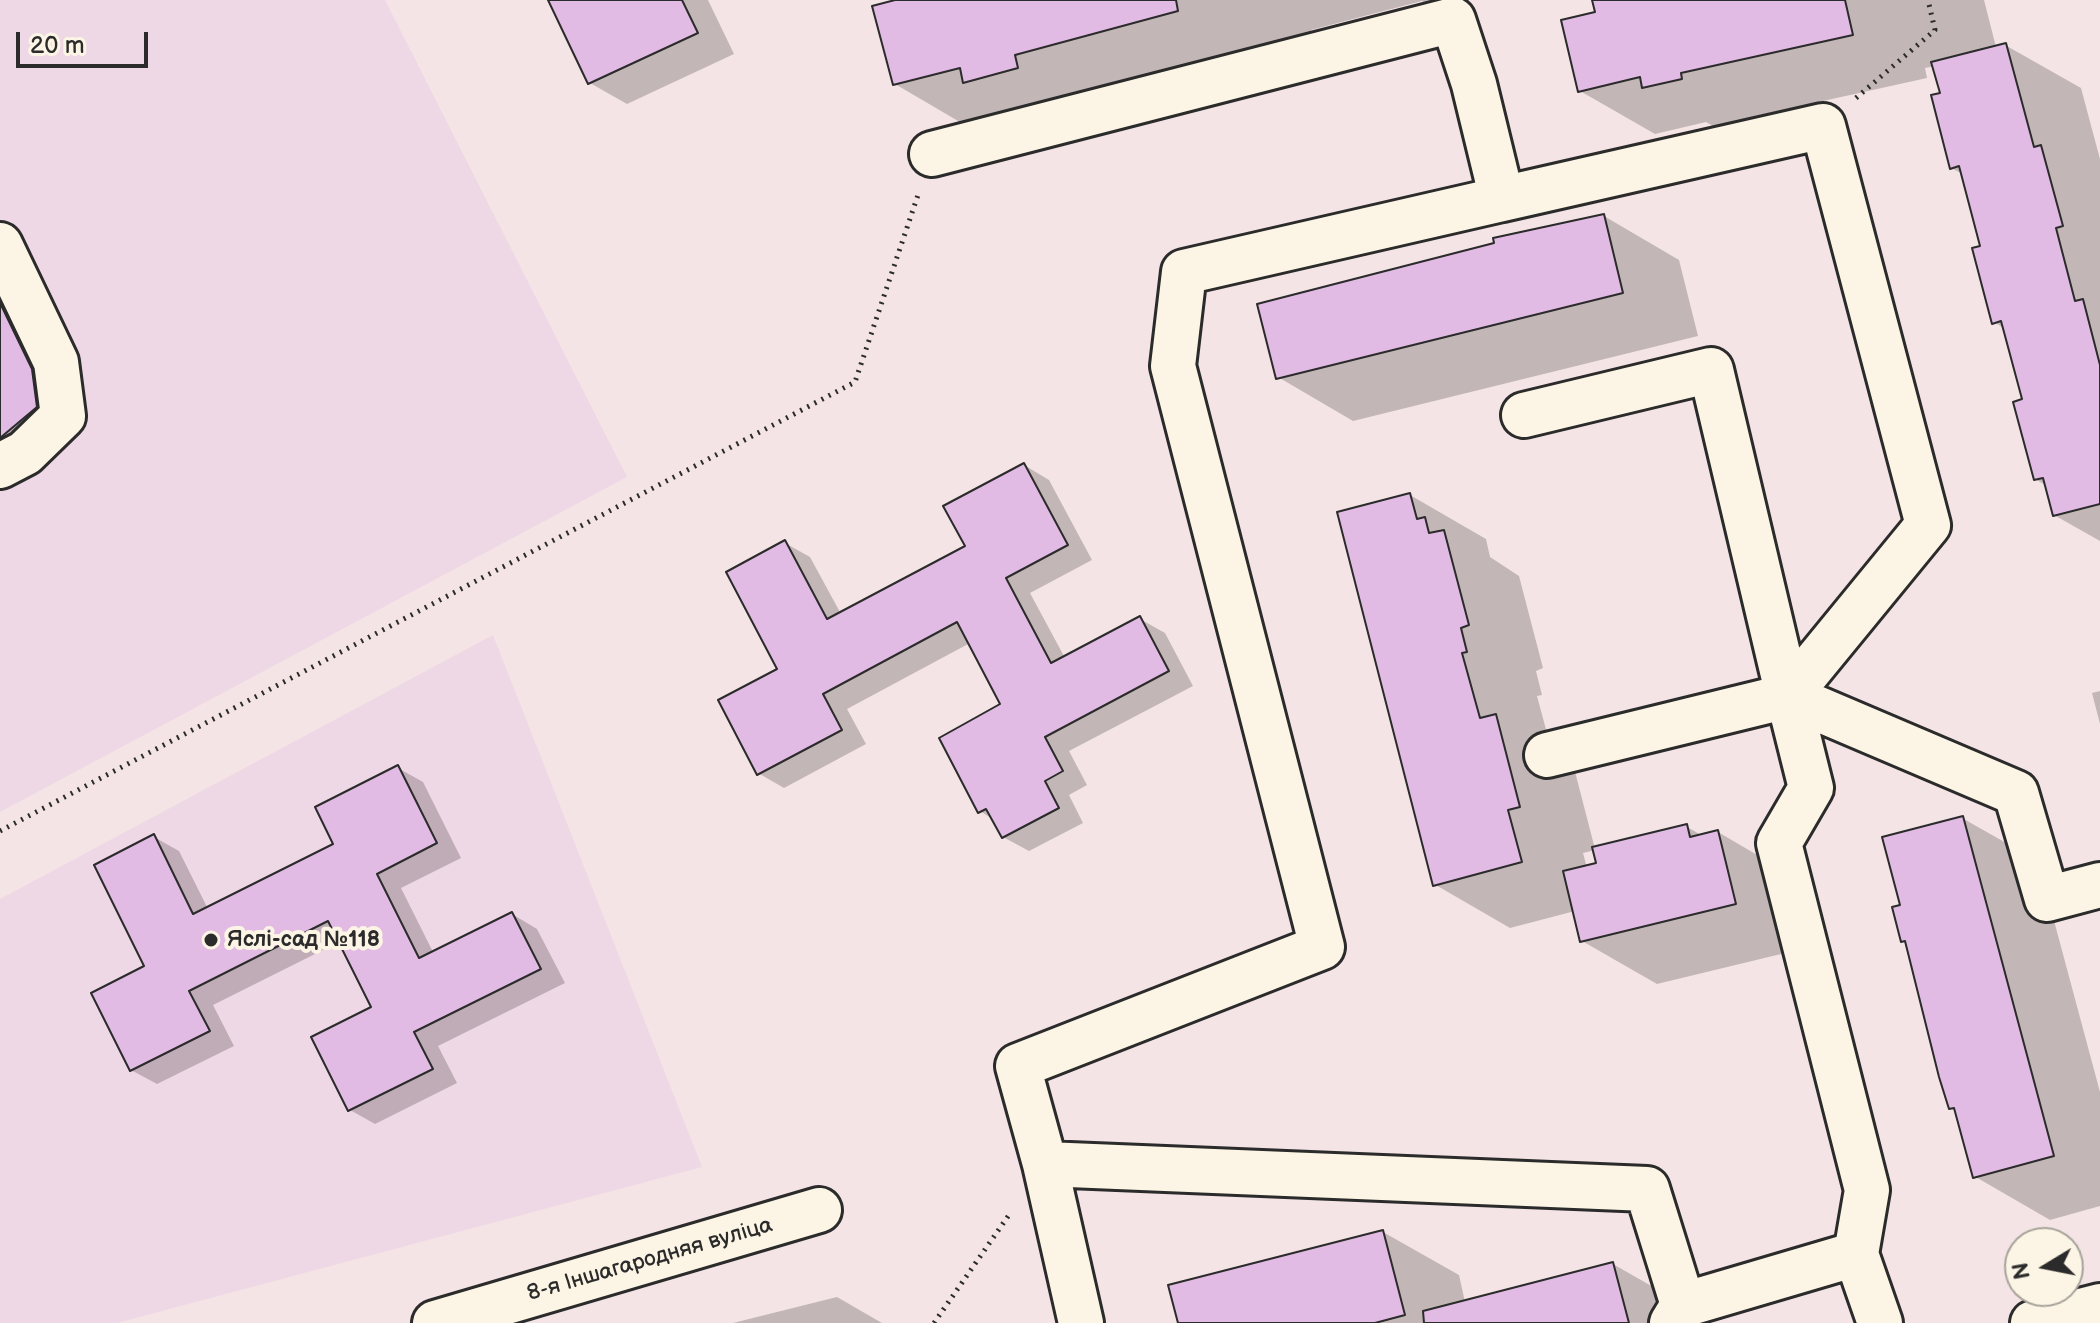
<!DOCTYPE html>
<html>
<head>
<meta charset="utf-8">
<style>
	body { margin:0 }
	#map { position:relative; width:2100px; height:1323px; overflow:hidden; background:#f4e4e5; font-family:"Balsamiq Sans",sans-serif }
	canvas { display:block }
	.north { position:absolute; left:2004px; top:1227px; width:80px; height:80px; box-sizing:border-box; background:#fcf5e5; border:2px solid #a8a49b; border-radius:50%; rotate:260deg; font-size:22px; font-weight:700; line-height:32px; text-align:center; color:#2b2b2b }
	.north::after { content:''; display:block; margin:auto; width:28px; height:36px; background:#2b2b2b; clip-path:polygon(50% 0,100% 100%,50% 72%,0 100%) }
	.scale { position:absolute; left:16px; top:32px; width:132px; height:36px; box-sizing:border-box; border:4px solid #2b2b2b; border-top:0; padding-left:10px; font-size:24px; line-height:28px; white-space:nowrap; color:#2b2b2b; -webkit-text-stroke:6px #fcf5e5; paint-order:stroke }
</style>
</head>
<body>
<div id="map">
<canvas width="2100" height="1323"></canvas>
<div class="north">N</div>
<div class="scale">20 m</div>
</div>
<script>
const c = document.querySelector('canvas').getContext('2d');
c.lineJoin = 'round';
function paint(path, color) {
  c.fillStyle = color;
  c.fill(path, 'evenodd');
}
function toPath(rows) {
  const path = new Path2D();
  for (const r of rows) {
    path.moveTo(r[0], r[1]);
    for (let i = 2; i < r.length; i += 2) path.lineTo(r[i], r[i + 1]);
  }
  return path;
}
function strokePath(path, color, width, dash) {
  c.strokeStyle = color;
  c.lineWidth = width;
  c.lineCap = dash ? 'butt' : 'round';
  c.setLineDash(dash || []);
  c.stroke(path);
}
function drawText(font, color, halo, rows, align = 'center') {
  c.font = font + ' "Balsamiq Sans",sans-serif';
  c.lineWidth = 8;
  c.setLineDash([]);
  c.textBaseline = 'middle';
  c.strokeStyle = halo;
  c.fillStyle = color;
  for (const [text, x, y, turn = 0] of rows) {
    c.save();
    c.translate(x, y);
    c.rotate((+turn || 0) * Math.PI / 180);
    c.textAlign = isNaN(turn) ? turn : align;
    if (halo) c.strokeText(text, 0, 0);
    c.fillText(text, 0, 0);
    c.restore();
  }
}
paint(toPath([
	[0,0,385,0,627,477,0,812],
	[493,635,702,1167,117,1323,0,1323,0,899]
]), '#efd8e5');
paint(toPath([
	[551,0,708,0,734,54,627,104,590,83],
	[903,0,1458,0,1432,7,1422,1,1311,30,1316,46,970,128,895,84],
	[1616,0,1984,0,1996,47,2005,45,2081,88,2100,159,2100,541,2054,515,2047,486,2035,479,2024,401,2005,329,1994,322,1983,247,1963,174,1951,168,1942,94,1935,66,1925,68,1927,78,1755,116,1756,122,1720,130,1706,122,1655,134,1580,91,1597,14],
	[1604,216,1679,260,1698,336,1353,421,1278,377],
	[0,245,68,392,0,482],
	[1024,465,1049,480,1092,560,1030,593,1065,658,1140,619,1165,633,1193,686,1069,751,1087,785,1069,795,1083,823,1029,851,1003,837,994,820,980,811,1003,705,970,643,847,709,866,744,784,788,758,773,780,670,785,543,810,557,841,614,967,547],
	[1410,495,1486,539,1490,557,1519,576,1543,668,1536,671,1542,695,1537,696,1551,748,1572,760,1595,849,1687,827,1703,836,1718,832,1793,876,1810,947,1657,984,1582,941,1575,911,1510,928,1434,884],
	[1595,850,1598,865,1587,868,1583,853],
	[2100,691,2100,724,2092,693],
	[398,768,423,782,461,858,401,888,434,954,512,914,537,929,565,983,438,1046,457,1083,375,1124,350,1110,374,1008,341,941,213,1005,234,1046,157,1084,131,1070,147,967,154,837,179,851,208,909,336,845],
	[1962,818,2038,861,2100,1092,2100,1206,2050,1220,1974,1176,1957,1112,1950,1108,1895,908,1903,906],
	[1383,1232,1459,1275,1465,1302,1613,1264,1688,1307,1693,1323,1180,1323],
	[837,1297,882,1323,733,1323]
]), '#0003');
const building = toPath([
	[548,0,682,0,698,33,588,84,548,0],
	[895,0,1176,0,1178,11,1015,55,1018,68,963,83,960,68,893,85,872,6,895,0],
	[1592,0,1845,0,1853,35,1681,73,1682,79,1642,88,1640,77,1578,92,1561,20,1595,12,1592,0],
	[2006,43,2034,147,2041,145,2063,226,2056,228,2075,301,2083,299,2100,365,2100,504,2053,516,2043,478,2034,480,2013,402,2022,399,2001,321,1992,324,1972,248,1980,246,1959,166,1950,169,1931,95,1940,93,1931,62,2006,43],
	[1604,214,1623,293,1276,379,1257,304,1494,243,1493,238,1604,214],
	[0,303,32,369,37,407,0,438,0,303],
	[1024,463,1068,545,1006,578,1051,663,1140,616,1169,671,1045,737,1063,771,1045,781,1059,808,1002,838,986,809,978,813,939,738,1000,704,957,622,823,694,842,730,757,775,718,700,777,669,726,572,785,540,827,619,965,546,943,506,1024,463],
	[1410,493,1417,519,1425,517,1429,533,1444,530,1469,625,1461,628,1467,652,1462,653,1480,718,1496,714,1520,807,1508,810,1522,862,1433,886,1337,512,1410,493],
	[398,765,437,843,377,874,419,958,512,912,541,969,414,1032,433,1069,348,1111,311,1037,371,1007,328,921,189,991,210,1031,130,1071,91,993,144,966,94,865,154,834,193,914,333,844,315,807,398,765],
	[1963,816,2054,1156,1973,1178,1954,1108,1949,1109,1939,1077,1905,941,1901,942,1892,907,1900,905,1882,837,1963,816],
	[1687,824,1690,837,1718,830,1736,904,1580,942,1563,871,1596,863,1592,847,1687,824],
	[1383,1230,1405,1315,1375,1323,1178,1323,1168,1285,1383,1230],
	[1613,1262,1629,1323,1424,1323,1423,1311,1613,1262]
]);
paint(building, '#e2bbe4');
strokePath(building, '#2b2b2b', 2);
const minor = toPath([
	[932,154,1453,20,1474,84,1502,199,1823,126,1928,525,1788,696],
	[0,245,56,362,63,416,25,453,0,466],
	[1524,415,1711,370,1788,696],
	[1788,696,2016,793,2047,899,2100,885],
	[1547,755,1788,696,1811,788,1779,843,1867,1190,1856,1254,1683,1305],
	[1045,1164,1647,1189,1683,1305,1672,1323],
	[1856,1254,1880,1323],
	[435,1323,819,1210],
	[1081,1323,1045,1164,1018,1066,1322,947,1173,366,1184,272,1502,199],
	[2033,1323,2100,1306]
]);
strokePath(minor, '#2b2b2b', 50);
strokePath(toPath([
	[1856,98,1935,30,1928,0],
	[0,831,855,382,918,195],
	[934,1323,1011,1212]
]), '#2b2b2b', 5, [2, 6]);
strokePath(minor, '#fcf5e5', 44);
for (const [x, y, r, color] of [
	[211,940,8,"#2b2b2b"]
]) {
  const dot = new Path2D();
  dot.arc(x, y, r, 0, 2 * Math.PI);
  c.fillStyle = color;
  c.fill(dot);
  strokePath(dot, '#fcf5e5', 3);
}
drawText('bold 22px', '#2b2b2b', '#fcf5e5', [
	["Яслі-сад №118",227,940]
], 'left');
drawText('22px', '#2b2b2b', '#fcf5e5', [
	["8-я Іншагародняя вуліца",650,1260,-16]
]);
</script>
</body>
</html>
